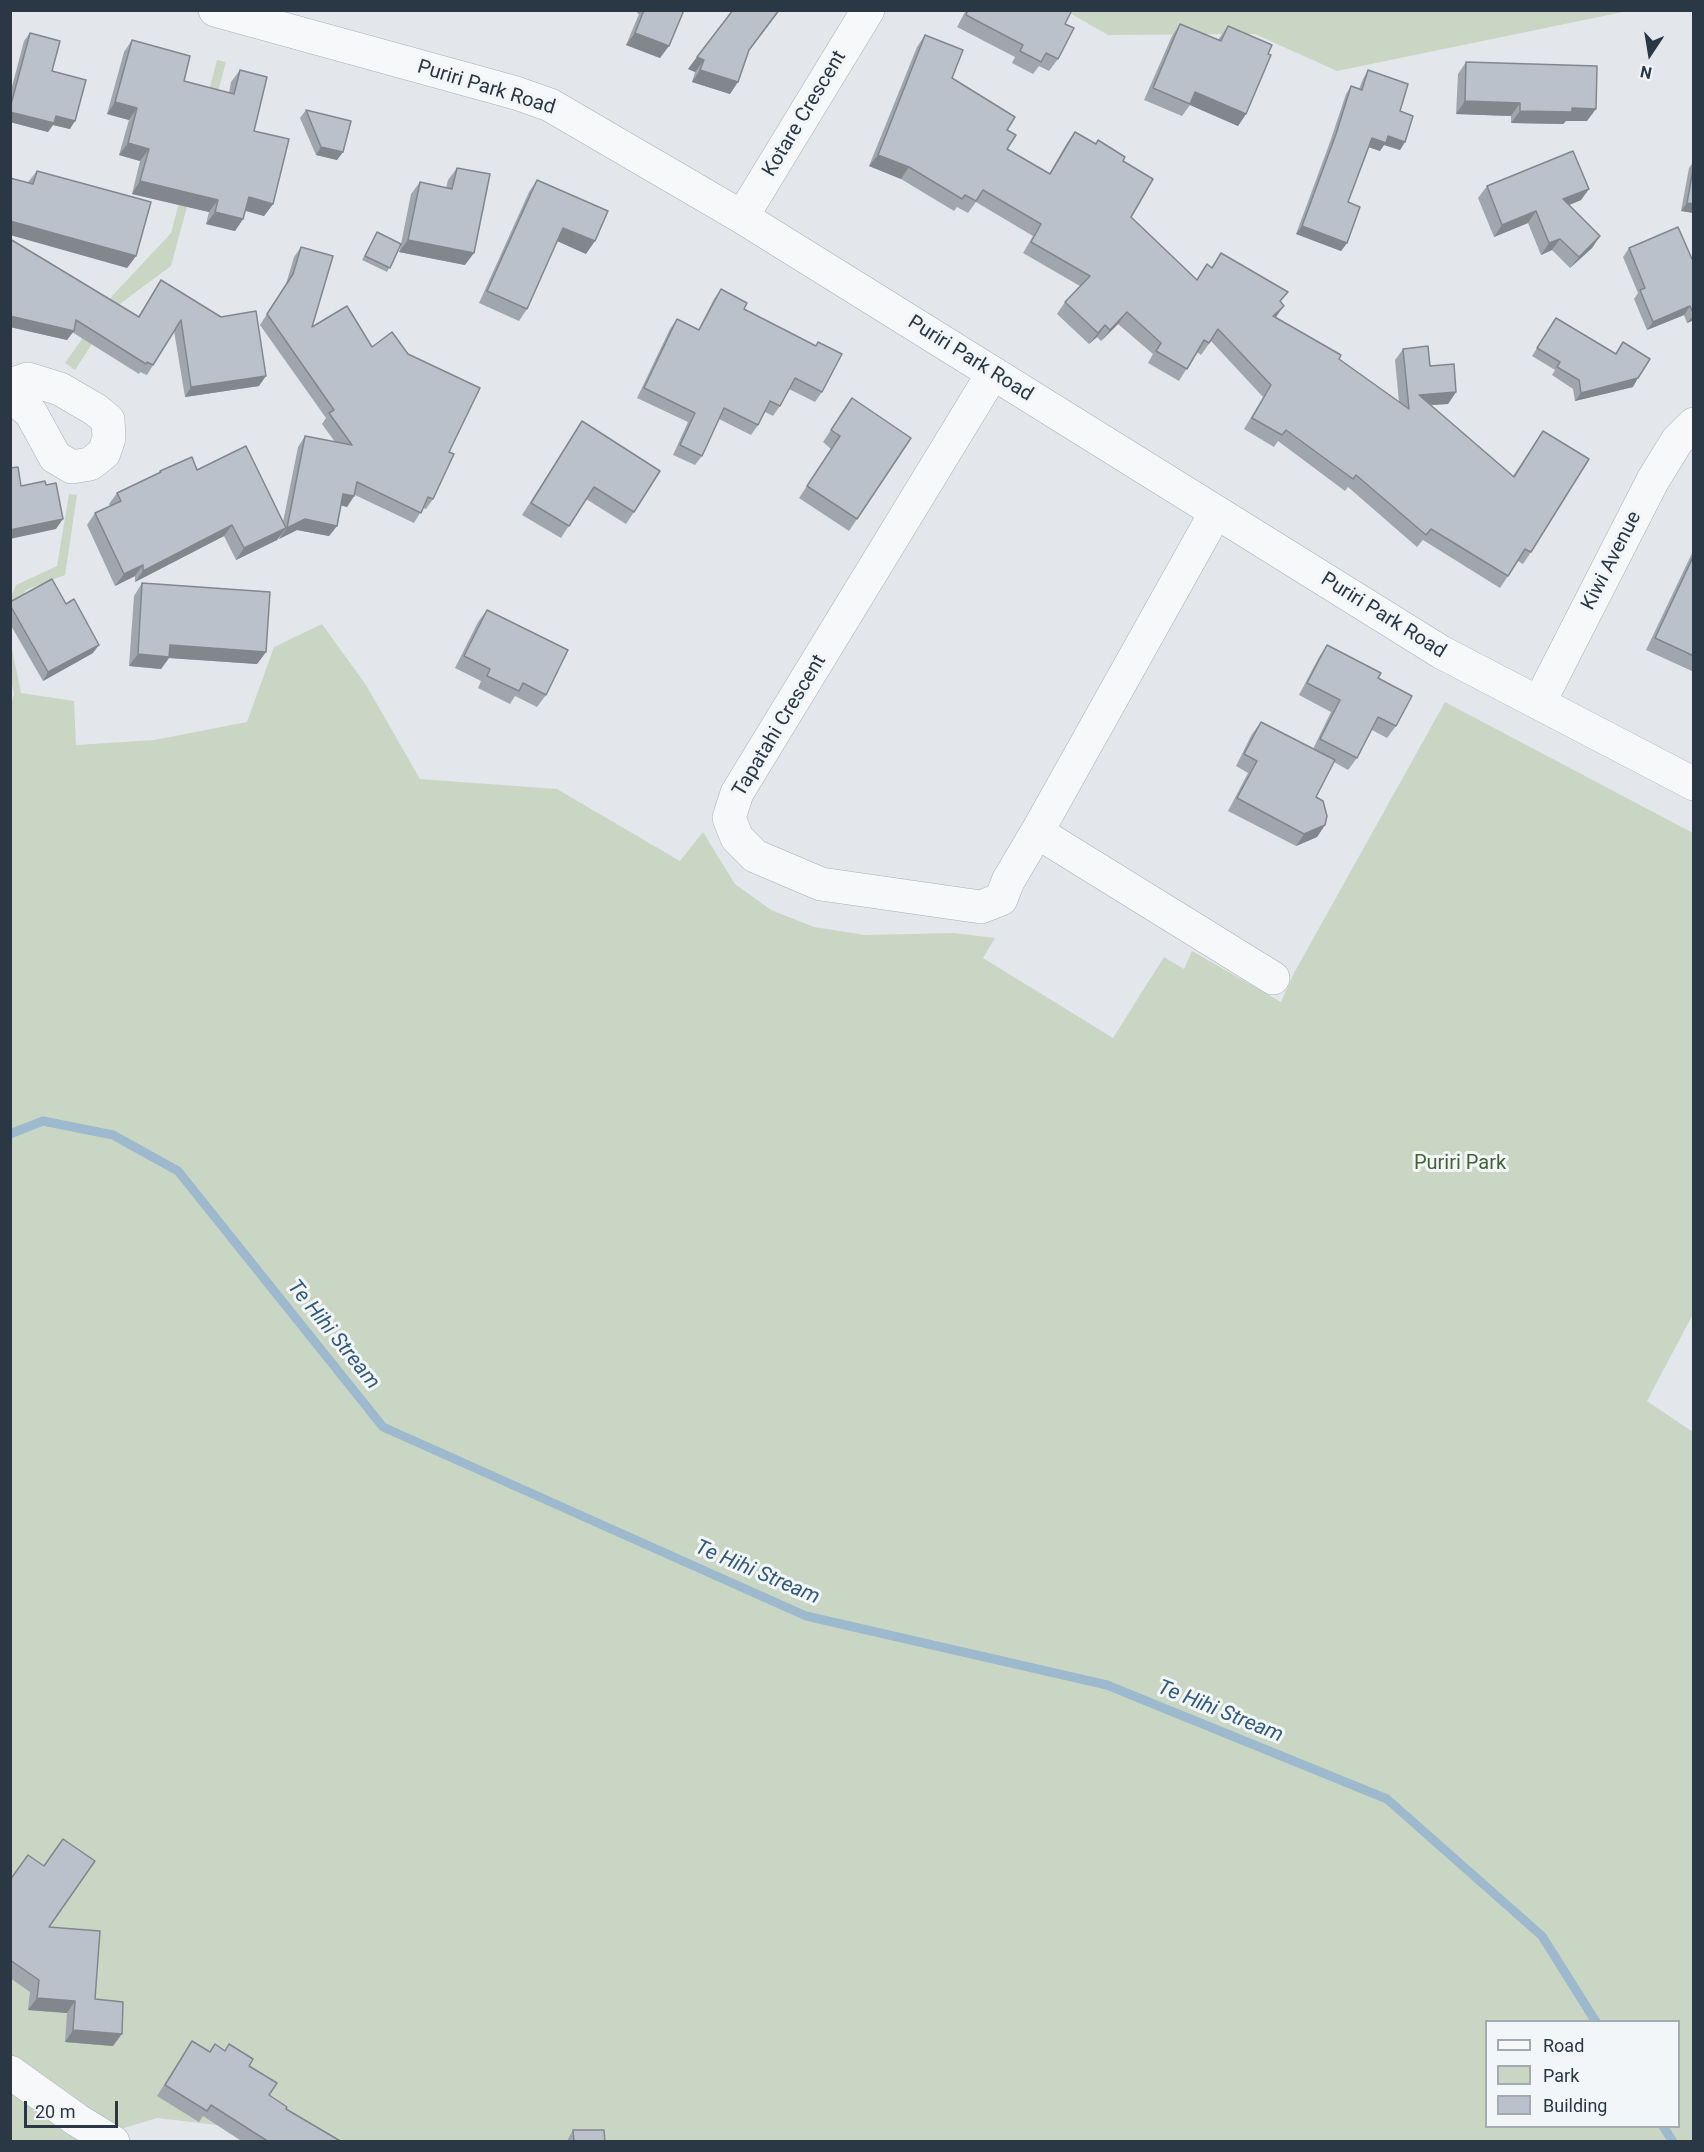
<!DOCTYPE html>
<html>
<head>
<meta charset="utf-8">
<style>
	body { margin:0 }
	#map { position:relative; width:1704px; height:2152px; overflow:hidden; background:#e3e7ec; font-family:Roboto,sans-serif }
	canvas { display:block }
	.frame { position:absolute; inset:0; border:12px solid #2a3745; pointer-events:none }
	.legend { position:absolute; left:1485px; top:2020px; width:195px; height:108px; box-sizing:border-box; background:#f3f6f9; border:2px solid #a3aab1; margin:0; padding:8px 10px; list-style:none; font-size:18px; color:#2a3745 }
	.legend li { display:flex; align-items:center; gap:12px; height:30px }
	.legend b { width:30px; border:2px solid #a3aab1 }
	.north { position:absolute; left:1620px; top:24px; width:60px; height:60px; -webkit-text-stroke:4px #f3f6f9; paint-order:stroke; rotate:192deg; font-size:16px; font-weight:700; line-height:24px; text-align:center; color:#2a3745 }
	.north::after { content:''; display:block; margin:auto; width:21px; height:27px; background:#2a3745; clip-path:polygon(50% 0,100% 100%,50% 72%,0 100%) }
	.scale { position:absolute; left:24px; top:2101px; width:94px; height:27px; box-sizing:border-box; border:3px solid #2a3745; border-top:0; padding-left:8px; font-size:18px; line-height:21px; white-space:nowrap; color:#2a3745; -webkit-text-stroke:4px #f3f6f9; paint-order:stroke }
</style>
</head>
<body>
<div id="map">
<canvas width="1704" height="2152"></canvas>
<div class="frame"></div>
<ul class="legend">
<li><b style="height:8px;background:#f6f8fa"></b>Road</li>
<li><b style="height:16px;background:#cad6c4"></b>Park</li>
<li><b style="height:16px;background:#bac1ca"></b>Building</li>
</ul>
<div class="north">N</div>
<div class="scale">20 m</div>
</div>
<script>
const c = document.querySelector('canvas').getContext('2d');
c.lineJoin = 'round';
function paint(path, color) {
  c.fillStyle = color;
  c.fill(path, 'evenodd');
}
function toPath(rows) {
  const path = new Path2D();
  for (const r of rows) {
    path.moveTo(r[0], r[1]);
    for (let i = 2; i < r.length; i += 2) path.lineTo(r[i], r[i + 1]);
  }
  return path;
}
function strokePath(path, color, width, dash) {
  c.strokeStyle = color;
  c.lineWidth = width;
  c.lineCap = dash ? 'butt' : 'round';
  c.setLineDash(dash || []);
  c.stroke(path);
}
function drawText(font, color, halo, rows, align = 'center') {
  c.font = font + ' Roboto,sans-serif';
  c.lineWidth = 6;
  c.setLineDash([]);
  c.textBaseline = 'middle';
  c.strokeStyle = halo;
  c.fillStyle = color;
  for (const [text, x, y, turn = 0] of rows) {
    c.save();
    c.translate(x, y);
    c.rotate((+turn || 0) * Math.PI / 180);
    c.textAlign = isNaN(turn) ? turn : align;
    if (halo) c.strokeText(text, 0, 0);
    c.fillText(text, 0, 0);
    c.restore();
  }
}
paint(toPath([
	[1066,11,1628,11,1337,71,1255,34,1108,35],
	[217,60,226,62,171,266,117,306,75,370,65,363,113,295,171,233],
	[69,494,77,495,65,575,26,590,11,618,11,597,16,585,57,566],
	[322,624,366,685,420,779,557,789,680,861,703,832,735,884,771,910,814,927,865,935,954,933,995,938,983,958,1113,1038,1164,957,1184,969,1192,951,1281,1002,1294,973,1445,702,1693,833,1693,1314,1647,1401,1693,1432,1693,2141,321,2142,310,2136,157,2118,81,2141,11,2141,10,709,14,694,11,680,10,639,21,693,74,701,76,745,154,740,247,722,274,647],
	[1486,2022,1678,2022,1678,2126,1486,2126]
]), '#cad6c4');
strokePath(toPath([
	[10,1134,43,1121,113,1135,178,1171,383,1427,806,1616,1107,1685,1387,1799,1542,1936,1596,2022],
	[1663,2126,1673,2142]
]), '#9db9cd', 9);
const minor = toPath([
	[215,10,516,93,550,105,742,217,1441,652,1694,784],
	[742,217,868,10],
	[993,373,737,793,729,818,737,838,755,856,821,884,981,907,1001,899,1008,881,1037,832,1216,512],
	[10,385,28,379,60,389,96,410,108,420,109,438,104,453,90,464,72,467,55,457,31,413,10,395],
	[1539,703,1653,480,1677,441,1694,424],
	[1037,832,1273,978],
	[10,2072,77,2120,113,2142]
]);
strokePath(minor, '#a8afb7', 34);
strokePath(minor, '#f6f8fa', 33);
paint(toPath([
	[638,10,684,10,660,58,626,45,639,14,637,13],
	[733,10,780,10,748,52,730,94,692,82,695,72,688,69],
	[966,10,1072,10,1065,24,1058,59,1049,71,1039,66,1033,74,1012,63,1015,57,957,27],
	[1180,24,1218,40,1228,26,1246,114,1238,126,1190,105,1182,116,1144,100,1172,36],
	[30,33,52,71,70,129,53,125,48,132,10,122,10,94,24,41],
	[925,35,952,78,1007,130,1007,149,1049,174,1067,143,1075,132,1123,161,1131,217,1197,280,1207,264,1212,267,1221,253,1281,303,1276,317,1339,359,1399,402,1395,360,1403,349,1430,366,1456,392,1448,404,1431,405,1513,476,1543,431,1531,552,1523,564,1518,561,1500,588,1423,540,1417,547,1348,487,1345,491,1278,441,1274,447,1244,429,1263,397,1211,341,1201,355,1197,352,1179,381,1148,363,1153,354,1118,324,1101,341,1097,337,1089,344,1057,314,1065,302,1080,286,1023,253,1033,236,976,202,968,213,957,207,954,211,901,179,869,166,917,47],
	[132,40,184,81,229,93,231,82,240,70,254,131,273,204,264,216,245,211,243,219,235,231,206,224,209,212,132,194,140,161,119,155,129,120,107,114,124,52],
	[1466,62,1587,121,1566,121,1563,124,1511,123,1511,116,1456,114,1458,74],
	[1368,70,1400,111,1405,142,1400,150,1384,145,1380,151,1368,147,1348,202,1347,243,1341,251,1296,234,1330,142,1346,94,1351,86,1359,89,1363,79],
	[306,110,343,152,337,160,316,155,300,118],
	[1694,161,1694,213,1681,211,1689,168],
	[457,168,465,265,399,252,401,245,387,272,362,260,377,232,401,244,411,194,420,182,446,188,448,180],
	[37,171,136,256,127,268,28,182],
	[537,180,586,254,557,241,527,309,519,321,479,303,529,192],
	[1487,186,1589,189,1581,200,1569,205,1600,236,1592,248,1570,268,1552,250,1541,255,1528,223,1494,237,1478,198],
	[10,239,138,317,161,280,259,386,185,397,174,331,147,375,140,372,139,374,72,332,67,340,10,327],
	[301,247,312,327,372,347,449,452,433,499,426,509,423,508,414,523,355,495,347,507,341,505,337,526,329,536,297,530,279,539,280,536,277,540,236,560,224,536,135,582,135,576,115,586,87,525,95,513,110,506,109,504,117,493,158,474,160,471,197,470,283,522,298,447,305,436,335,442,322,424,326,418,260,325,286,284,294,257],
	[1629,248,1694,258,1694,320,1687,323,1684,315,1647,330,1634,299,1638,293,1623,257],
	[721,289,744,309,815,346,818,342,822,392,815,402,789,389,780,406,773,416,765,412,758,425,751,435,719,419,702,456,695,465,673,455,688,422,637,398,670,329,677,319,698,330,714,299],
	[1556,318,1615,354,1623,342,1633,387,1575,401,1573,389,1552,375,1555,370,1532,356],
	[852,398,857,519,849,531,799,498,831,449,823,442],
	[582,421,634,512,626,524,586,499,561,538,522,515],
	[1694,549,1694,672,1646,650],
	[142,583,266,652,257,664,169,658,161,669,129,666,134,596],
	[10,602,93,653,43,681,10,624],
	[487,610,546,695,537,707,515,696,510,704,478,688,481,681,455,668,478,622],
	[1327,645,1378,678,1396,726,1387,738,1372,730,1357,758,1348,770,1334,762,1316,797,1325,825,1317,837,1296,846,1228,811,1248,773,1236,766,1252,734,1261,722,1313,749,1331,712,1299,695,1319,657],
	[10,1880,49,1927,95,1999,113,2046,65,2042,67,2013,28,2010,30,1992,10,1978],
	[192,2041,210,2052,249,2066,269,2095,286,2109,342,2142,243,2142,203,2116,199,2122,157,2096],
	[573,2130,605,2142,568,2142,568,2139]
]), '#a0a6ae');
paint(toPath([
	[779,10,780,10,740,62],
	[635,33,669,46,660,58,626,45],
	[697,57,704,60,695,72,688,69],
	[700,70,738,82,730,94,692,82],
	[1195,92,1246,114,1238,126,1190,105],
	[1465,101,1520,103,1511,116,1456,114],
	[115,102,137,108,129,120,107,114],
	[1572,108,1596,109,1587,121,1566,121,1563,124,1511,123,1520,111],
	[10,112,56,116,75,121,70,129,53,125,48,132,10,122],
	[1388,136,1405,142,1400,150,1384,145,1380,151,1366,146,1372,138],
	[128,143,149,149,140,161,119,155],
	[321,147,343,152,337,160,316,155],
	[878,155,909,167,901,179,869,166],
	[140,181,218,200,209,212,132,194],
	[1589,189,1581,200,1555,211,1563,199],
	[249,197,273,204,264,216,240,209],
	[1687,203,1694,204,1694,213,1681,211],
	[1536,211,1528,223,1494,237,1502,225],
	[215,212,243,219,235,231,206,224],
	[10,221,136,256,127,268,10,235],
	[1302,226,1347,243,1341,251,1296,234],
	[563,228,595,241,586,254,555,240],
	[1600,236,1592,248,1570,268,1579,257],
	[1560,239,1552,250,1541,255,1549,243],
	[408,240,474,253,465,265,399,252],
	[1284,306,1276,317,1273,316],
	[1690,306,1684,315,1647,330,1653,322],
	[1127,312,1118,324,1101,341,1110,330],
	[1694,315,1694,320,1687,323],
	[10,316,74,331,67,340,10,327],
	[1105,325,1097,337,1089,344,1098,333],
	[266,376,259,386,185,397,191,387],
	[1638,378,1633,387,1575,401,1581,393],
	[1456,392,1448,404,1411,406,1419,395],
	[343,494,354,496,347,507,336,504],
	[63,519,56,529,10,539,10,530],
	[305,519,337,526,329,536,297,530,279,539,287,528],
	[232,525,224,536,135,582,143,571],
	[286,528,277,540,236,560,244,548],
	[143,565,135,576,115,586,124,574],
	[99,645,93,653,43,681,48,672],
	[170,645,266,652,257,664,169,658,161,669,129,666,138,654],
	[1325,825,1317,837,1296,846,1304,834],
	[37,1998,75,2001,67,2013,28,2010],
	[73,2030,122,2034,113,2046,65,2042]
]), '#82878d');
const building = toPath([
	[644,10,684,10,669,46,635,33,644,10],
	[733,10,779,10,749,50,738,82,700,70,704,60,697,57,733,10],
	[968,10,1072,10,1065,24,1074,28,1058,59,1046,53,1041,62,1020,51,1023,45,966,15,968,10],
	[1180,24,1221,41,1228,26,1272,45,1268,54,1271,55,1246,114,1195,92,1190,104,1153,88,1180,24],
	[30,33,60,41,52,71,86,80,75,121,56,116,54,123,10,112,10,108,30,33],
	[925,35,963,50,952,78,1015,117,1007,130,1016,135,1007,149,1050,174,1075,132,1096,144,1098,140,1125,157,1123,161,1153,179,1131,217,1197,280,1207,264,1212,268,1221,253,1288,292,1280,301,1284,306,1273,316,1341,355,1339,359,1409,409,1403,349,1428,346,1430,366,1454,364,1456,392,1419,395,1514,477,1543,431,1589,459,1531,552,1525,549,1508,576,1431,529,1426,535,1356,475,1353,479,1286,430,1282,435,1252,418,1271,385,1218,329,1209,343,1204,340,1187,369,1156,351,1161,343,1127,312,1110,330,1105,325,1098,333,1065,302,1090,276,1031,242,1041,224,983,190,976,201,965,195,962,199,909,167,878,155,925,35],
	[132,40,190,56,184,81,234,94,240,70,267,77,254,131,289,139,273,204,249,197,243,219,215,212,218,200,140,181,149,149,128,143,137,108,115,102,132,40],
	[1466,62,1597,66,1596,109,1572,108,1572,112,1520,111,1520,103,1465,101,1466,62],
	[1368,70,1408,84,1400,111,1413,116,1405,142,1388,136,1386,143,1372,138,1348,202,1360,207,1347,243,1302,226,1336,134,1351,86,1362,90,1368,70],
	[306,110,351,121,343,152,321,147,306,110],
	[1573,151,1589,189,1563,199,1600,236,1579,257,1560,239,1549,243,1536,211,1502,225,1487,186,1573,151],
	[1694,164,1694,204,1687,203,1694,164],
	[457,168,490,174,474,253,408,240,420,182,452,189,457,168],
	[37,171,151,202,136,256,10,221,10,178,33,184,37,171],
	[537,180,608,211,595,241,563,228,527,309,487,291,537,180],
	[1678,227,1692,259,1694,258,1694,315,1690,306,1653,322,1640,290,1645,288,1629,248,1678,227],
	[377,232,401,244,390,268,365,256,377,232],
	[10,239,139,317,161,280,221,317,256,311,266,376,191,387,181,320,153,365,147,362,146,364,76,320,74,331,10,316,10,239],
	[301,247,333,256,312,327,347,306,372,347,392,332,408,354,480,388,449,452,454,454,433,499,428,497,421,513,357,482,354,496,343,494,337,526,305,519,287,528,305,436,352,445,329,413,334,410,267,314,293,274,301,247],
	[721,289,747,303,744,309,816,346,818,342,842,354,822,392,795,378,780,406,770,401,758,425,724,408,702,456,680,445,695,413,644,388,677,319,699,330,721,289],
	[1556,318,1616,354,1623,342,1650,359,1638,378,1581,393,1579,380,1557,367,1560,362,1537,348,1556,318],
	[852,398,911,438,857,519,807,486,840,436,831,430,852,398],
	[582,421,660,471,634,512,594,487,569,526,531,503,582,421],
	[246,446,286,528,244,548,232,525,143,571,143,565,124,574,95,513,121,501,117,493,161,472,160,471,192,457,197,470,246,446],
	[18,467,21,486,45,481,46,485,56,483,63,519,10,530,10,468,18,467],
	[1694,555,1694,656,1655,638,1694,555],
	[52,579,66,604,74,599,99,645,48,672,10,605,10,602,52,579],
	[142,583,270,592,266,652,170,645,169,657,138,654,142,583],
	[487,610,568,650,546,695,523,683,519,691,487,676,490,669,464,656,487,610],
	[1327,645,1381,673,1378,678,1412,696,1396,726,1378,717,1357,758,1320,739,1340,700,1307,683,1327,645],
	[1261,722,1335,760,1316,797,1323,801,1327,816,1325,825,1304,834,1237,798,1257,761,1244,754,1261,722],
	[63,1839,95,1861,49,1927,100,1931,95,1999,123,2002,122,2034,73,2030,75,2001,37,1998,39,1980,10,1960,10,1880,28,1855,44,1866,63,1839],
	[192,2041,210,2052,215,2044,225,2051,229,2044,253,2059,249,2066,277,2083,269,2095,287,2107,286,2109,342,2142,269,2142,211,2105,207,2111,165,2085,192,2041],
	[573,2130,604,2130,605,2142,574,2142,573,2130]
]);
paint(building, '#bac1ca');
strokePath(building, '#82878d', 1.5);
drawText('20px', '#2a3745', '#f3f6f9', [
	["Puriri Park Road",486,88,17],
	["Kotare Crescent",805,114,-59],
	["Puriri Park Road",970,359,32],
	["Kiwi Avenue",1612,561,-63],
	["Puriri Park Road",1383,616,32],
	["Tapatahi Crescent",780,726,-59]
]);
drawText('20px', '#436236', '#f3f6f9', [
	["Puriri Park",1460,1164]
]);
drawText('italic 21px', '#325a7b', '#f3f6f9', [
	["Te Hihi Stream",333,1335,51],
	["Te Hihi Stream",757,1573,23],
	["Te Hihi Stream",1220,1712,22]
]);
</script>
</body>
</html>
